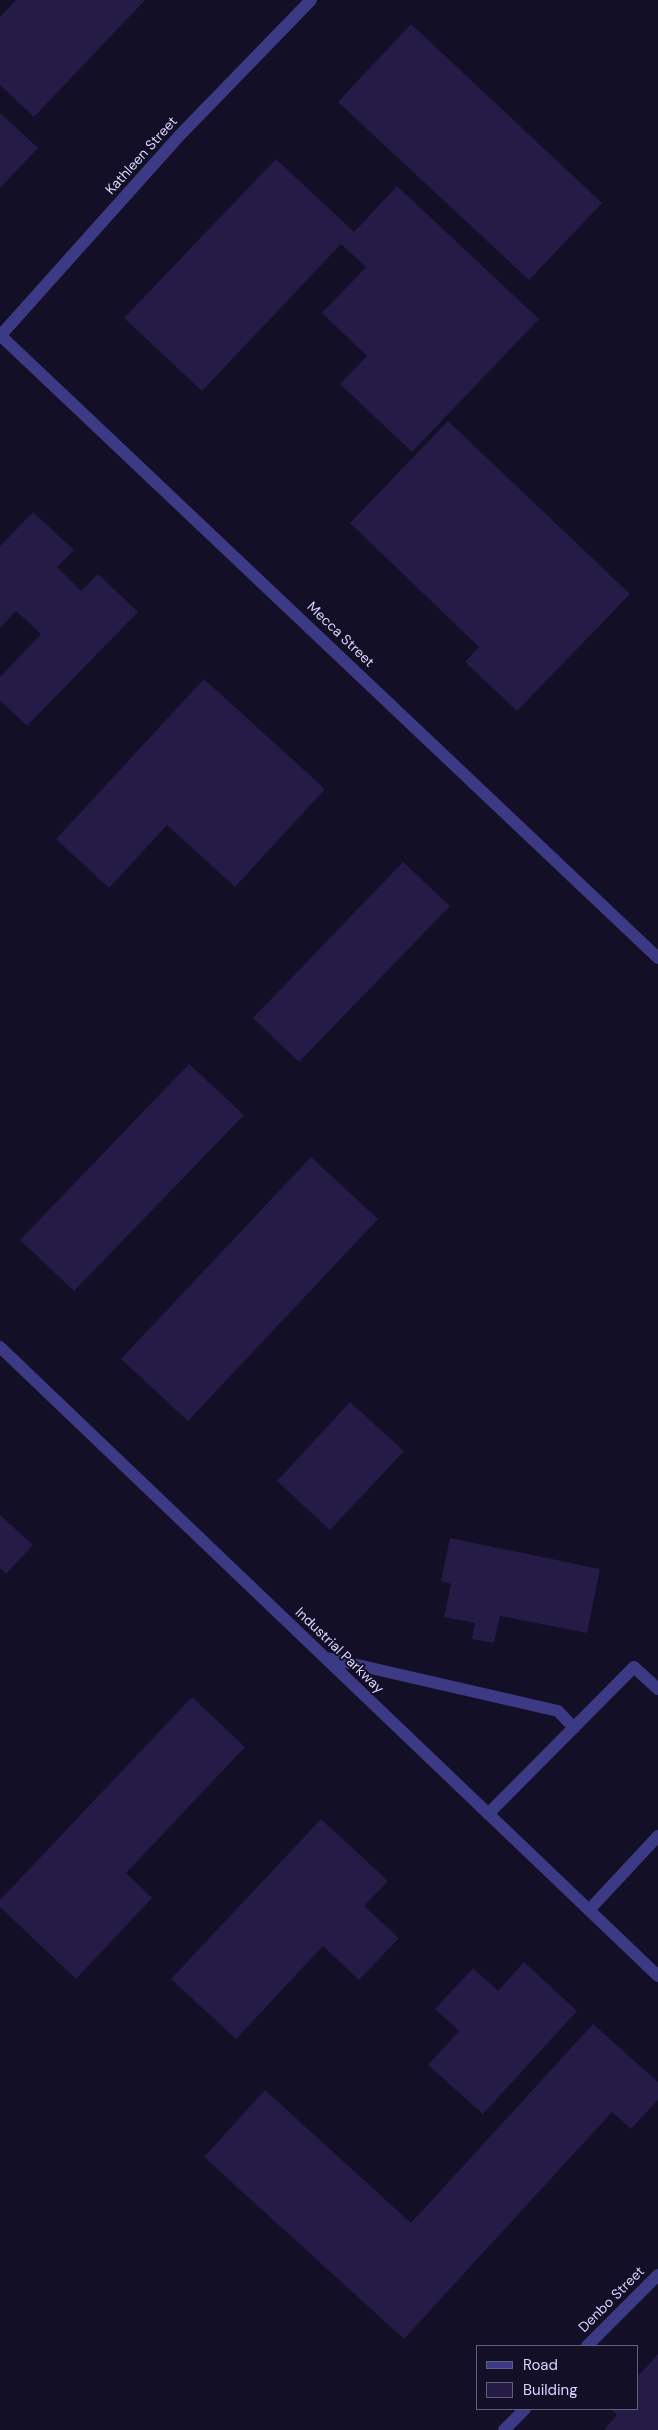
<!DOCTYPE html>
<html>
<head>
<meta charset="utf-8">
<style>
	body { margin:0 }
	#map { position:relative; width:658px; height:2430px; overflow:hidden; background:#130f26; font-family:"DM Sans",sans-serif }
	canvas { display:block }
	.legend { position:absolute; left:476px; top:2345px; width:162px; height:65px; box-sizing:border-box; background:#130f26; border:1px solid #625e7d; margin:0; padding:6px 9px; list-style:none; font-size:15px; color:#d9d4ff }
	.legend li { display:flex; align-items:center; gap:10px; height:25px }
	.legend b { width:25px; border:1px solid #625e7d }
</style>
</head>
<body>
<div id="map">
<canvas width="658" height="2430"></canvas>
<ul class="legend">
<li><b style="height:6px;background:#3d3a85"></b>Road</li>
<li><b style="height:14px;background:#241b47"></b>Building</li>
</ul>
</div>
<script>
const c = document.querySelector('canvas').getContext('2d');
c.lineJoin = 'round';
function paint(path, color) {
  c.fillStyle = color;
  c.fill(path, 'evenodd');
}
function toPath(rows) {
  const path = new Path2D();
  for (const r of rows) {
    path.moveTo(r[0], r[1]);
    for (let i = 2; i < r.length; i += 2) path.lineTo(r[i], r[i + 1]);
  }
  return path;
}
function strokePath(path, color, width, dash) {
  c.strokeStyle = color;
  c.lineWidth = width;
  c.lineCap = dash ? 'butt' : 'round';
  c.setLineDash(dash || []);
  c.stroke(path);
}
function drawText(font, color, halo, rows, align = 'center') {
  c.font = font + ' "DM Sans",sans-serif';
  c.lineWidth = 4;
  c.setLineDash([]);
  c.textBaseline = 'middle';
  c.strokeStyle = halo;
  c.fillStyle = color;
  for (const [text, x, y, turn = 0] of rows) {
    c.save();
    c.translate(x, y);
    c.rotate((+turn || 0) * Math.PI / 180);
    c.textAlign = isNaN(turn) ? turn : align;
    if (halo) c.strokeText(text, 0, 0);
    c.fillText(text, 0, 0);
    c.restore();
  }
}
paint(toPath([
	[16,0,145,0,34,117,0,85,0,17],
	[411,24,602,203,529,280,338,102],
	[0,113,38,148,0,188],
	[276,159,354,232,397,186,539,319,412,452,340,384,367,356,322,313,366,267,341,244,202,391,124,318],
	[448,421,630,594,517,711,465,662,479,647,350,523],
	[33,512,74,550,57,567,81,591,98,574,138,612,27,726,0,700,0,677,41,634,16,611,0,628,0,546],
	[204,679,325,789,235,887,167,825,109,888,56,839],
	[403,862,450,906,299,1062,253,1018],
	[189,1064,244,1115,74,1291,20,1240],
	[311,1157,378,1219,188,1421,121,1359],
	[350,1402,404,1451,330,1530,277,1481],
	[0,1515,33,1545,6,1574,0,1568],
	[450,1538,600,1569,587,1633,500,1616,494,1643,472,1639,475,1623,444,1617,451,1584,441,1581],
	[192,1697,245,1747,126,1873,152,1898,76,1979,0,1907,0,1900],
	[321,1819,388,1881,364,1906,399,1938,359,1980,323,1946,236,2039,171,1979],
	[524,1962,577,2011,483,2114,428,2065,459,2031,435,2009,473,1968,498,1991],
	[593,2024,658,2082,658,2100,631,2129,612,2112,404,2339,204,2157,265,2090,411,2223],
	[658,2354,658,2430,604,2430,617,2415,610,2409,637,2409,637,2377]
]), '#241b47');
strokePath(toPath([
	[0,335,658,958],
	[0,336,180,135,311,0],
	[0,1347,658,1976],
	[327,1658,558,1711,574,1728],
	[488,1814,634,1667,658,1689],
	[589,1910,658,1836],
	[587,2346,658,2275],
	[504,2430,525,2409]
]), '#3d3a85', 12);
drawText('14px', '#d9d4ff', '#130f26', [
	["Kathleen Street",142,156,-48],
	["Mecca Street",340,635,44],
	["Industrial Parkway",339,1651,44],
	["Denbo Street",612,2300,-45]
]);
</script>
</body>
</html>
